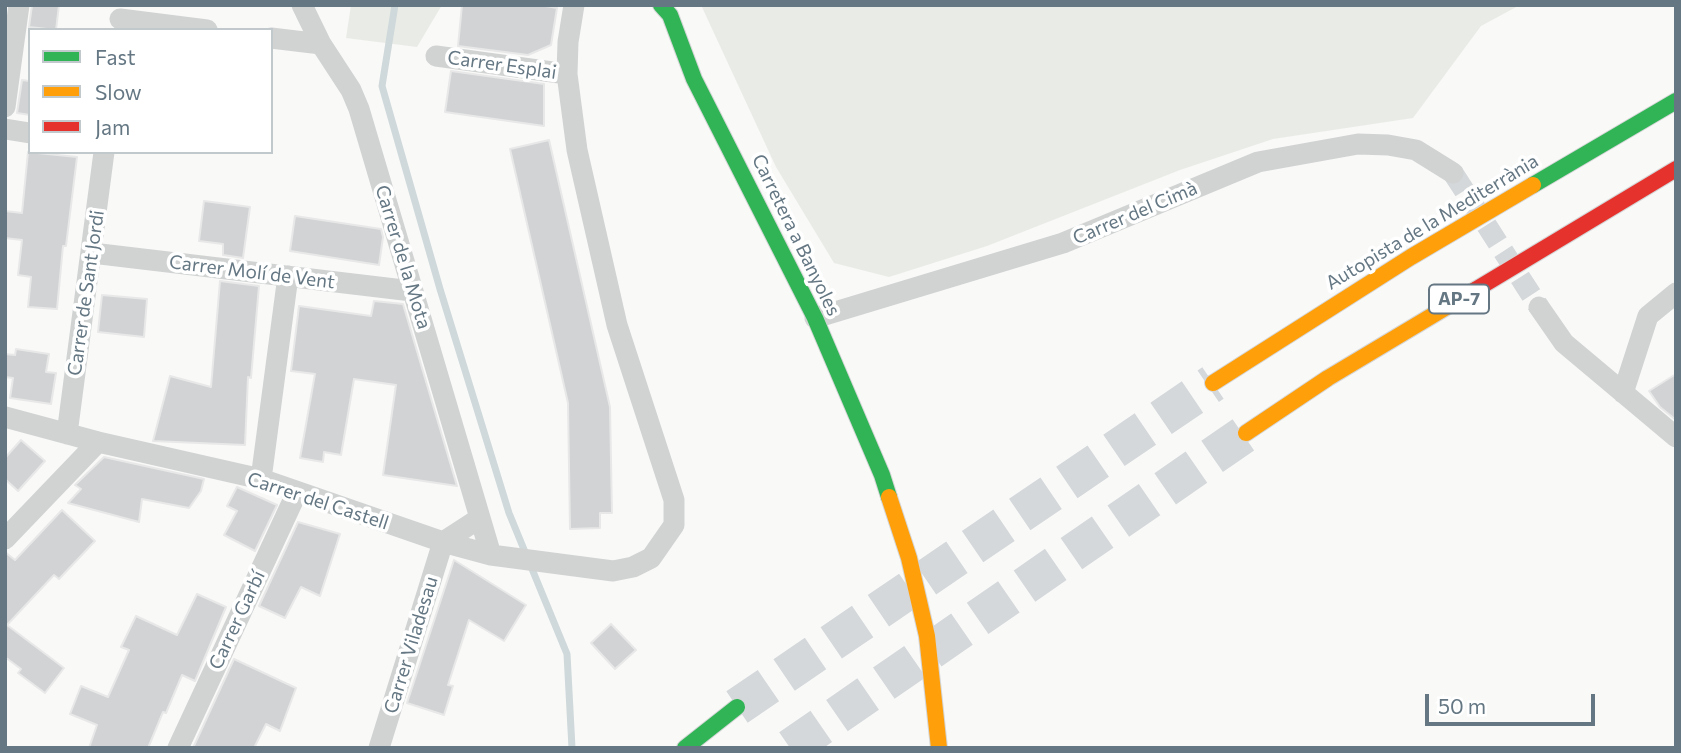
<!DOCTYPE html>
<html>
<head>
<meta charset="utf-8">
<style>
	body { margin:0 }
	#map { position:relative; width:1681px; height:753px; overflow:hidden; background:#f9f9f8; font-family:Commissioner,sans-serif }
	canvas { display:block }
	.frame { position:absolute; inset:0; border:7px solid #647783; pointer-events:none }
	.legend { position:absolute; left:28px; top:28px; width:245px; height:126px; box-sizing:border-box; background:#fff; border:2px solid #c1c9cd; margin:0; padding:9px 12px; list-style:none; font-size:21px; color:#647783 }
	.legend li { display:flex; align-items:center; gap:14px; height:35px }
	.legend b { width:35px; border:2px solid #c1c9cd }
	.scale { position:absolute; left:1425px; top:694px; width:170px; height:32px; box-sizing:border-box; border:4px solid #647783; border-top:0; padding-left:9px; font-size:21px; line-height:24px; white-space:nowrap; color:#647783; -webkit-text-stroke:5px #fff; paint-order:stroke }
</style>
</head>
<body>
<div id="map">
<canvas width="1681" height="753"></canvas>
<div class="frame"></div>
<ul class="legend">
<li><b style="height:9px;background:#30b455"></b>Fast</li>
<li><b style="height:9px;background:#ff9f0a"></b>Slow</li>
<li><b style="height:9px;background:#e5322d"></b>Jam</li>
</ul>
<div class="scale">50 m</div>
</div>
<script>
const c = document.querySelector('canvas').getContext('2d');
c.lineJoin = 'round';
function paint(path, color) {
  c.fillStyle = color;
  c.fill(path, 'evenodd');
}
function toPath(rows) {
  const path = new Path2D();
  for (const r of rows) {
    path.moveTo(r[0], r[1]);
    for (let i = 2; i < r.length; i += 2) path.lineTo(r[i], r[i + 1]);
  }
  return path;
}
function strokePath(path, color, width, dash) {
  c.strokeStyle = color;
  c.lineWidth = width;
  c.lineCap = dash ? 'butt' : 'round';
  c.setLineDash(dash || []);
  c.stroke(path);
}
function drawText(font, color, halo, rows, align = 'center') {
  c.font = font + ' Commissioner,sans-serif';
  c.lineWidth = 7;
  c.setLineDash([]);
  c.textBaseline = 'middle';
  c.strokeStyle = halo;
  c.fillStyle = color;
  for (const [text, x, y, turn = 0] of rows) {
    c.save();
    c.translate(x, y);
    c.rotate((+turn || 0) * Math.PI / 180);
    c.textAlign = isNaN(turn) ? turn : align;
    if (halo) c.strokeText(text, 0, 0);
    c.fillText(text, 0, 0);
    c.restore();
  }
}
paint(toPath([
	[351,5,442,5,417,47,346,38],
	[701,5,1520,5,1481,26,1413,118,1273,139,1180,170,987,246,889,277,834,263,776,167]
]), '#e9ece6');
strokePath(toPath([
	[395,5,382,86,440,289,509,513,567,654,572,748]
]), '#cfd8da', 7);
const building = toPath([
	[32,5,59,5,56,30,29,27,32,5],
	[462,5,540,5,557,8,551,45,528,55,458,46,462,5],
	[451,71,544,84,544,126,445,112,451,71],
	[22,80,30,81,30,115,17,113,22,80],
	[549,140,610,407,612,513,600,513,600,528,570,529,568,403,510,149,549,140],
	[28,152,77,157,66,246,63,246,57,309,28,307,31,277,18,275,22,240,5,238,5,211,22,213,28,152],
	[204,201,250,207,243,258,223,255,223,244,199,241,204,201],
	[295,216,381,229,383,237,379,265,290,251,295,216],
	[220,281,259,286,251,378,248,377,245,445,153,441,170,376,211,387,220,281],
	[102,295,147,299,144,337,98,332,102,295],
	[374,301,403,304,457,486,383,475,396,385,354,379,341,455,324,452,323,462,300,458,315,374,291,371,299,306,371,316,374,301],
	[16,349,49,354,46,372,56,373,51,404,10,398,13,378,5,377,5,354,15,355,16,349],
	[1676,374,1676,420,1660,407,1649,391,1676,374],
	[21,440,45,461,18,491,5,479,5,458,21,440],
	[104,457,204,479,201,491,189,508,142,499,139,522,68,503,81,489,75,485,104,457],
	[237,487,277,505,255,551,224,535,237,511,227,506,237,487],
	[62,510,95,541,59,579,54,575,7,625,64,668,45,693,18,673,21,669,5,657,5,552,15,560,62,510],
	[298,522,340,534,320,596,301,587,285,618,259,606,298,522],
	[454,560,526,605,504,641,469,620,448,685,453,686,444,715,407,703,454,560],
	[197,594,226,607,195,681,182,675,166,713,163,712,148,748,89,748,97,725,70,714,81,686,108,697,129,650,121,647,136,616,177,635,197,594],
	[611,624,636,650,615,669,591,643,611,624],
	[234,659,296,688,280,731,266,724,254,748,193,748,234,659]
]);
paint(building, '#d1d3d4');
strokePath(building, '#e8e8e8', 2);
strokePath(toPath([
	[1453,173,1539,307]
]), '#d4d8db', 21, [21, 10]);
strokePath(toPath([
	[737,707,1213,383],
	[790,748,1246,433]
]), '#d4d8db', 38, [38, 19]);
const fast = toPath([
	[661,5,670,15,694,79,815,318,882,475,889,497],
	[1533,185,1676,101],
	[685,748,737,707]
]);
const slow = toPath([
	[1213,383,1411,257,1533,185],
	[1246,433,1328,378,1475,290],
	[889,497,909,558,927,636,939,748]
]);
const jam = toPath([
	[1475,290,1676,169]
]);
strokePath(fast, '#d5d6d7', 18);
strokePath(slow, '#d5d6d7', 18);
strokePath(jam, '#d5d6d7', 18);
strokePath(toPath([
	[302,5,321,44,351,90,359,109,491,555],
	[120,19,207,30],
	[271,38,321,44],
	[436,56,567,74],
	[5,107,19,5],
	[5,129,30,133],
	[92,253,412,291],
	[1539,307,1564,343,1676,437],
	[815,318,1063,243,1258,162,1358,144,1388,145,1416,150,1453,173],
	[1623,393,1648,316,1676,293],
	[5,417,98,442,261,479,443,542,491,555,613,571,633,567,651,558,674,525,674,500,617,325,577,150,567,74,568,42,574,5],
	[67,434,104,152],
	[261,479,288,276],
	[5,539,98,442],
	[178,748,297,492],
	[379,748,443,542,480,518]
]), '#d1d3d3', 21);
strokePath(fast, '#30b455', 16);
strokePath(slow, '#ff9f0a', 16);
strokePath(jam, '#e5322d', 16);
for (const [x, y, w] of [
	[1459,299,60]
]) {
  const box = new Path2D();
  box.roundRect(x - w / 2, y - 14.5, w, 29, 5);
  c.fillStyle = '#fff';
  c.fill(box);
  strokePath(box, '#647783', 2);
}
drawText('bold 18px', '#647783', null, [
	["AP-7",1459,299]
]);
drawText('19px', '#647783', '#fff', [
	["Carrer Esplai",502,65,8],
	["Carrer del Cimà",1135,213,-23],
	["Autopista de la Mediterrània",1432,222,-31],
	["Carretera a Banyoles",796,235,64],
	["Carrer de la Mota",403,257,73],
	["Carrer Molí de Vent",252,272,7],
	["Carrer de Sant Jordi",86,293,-82],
	["Carrer del Castell",318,501,18],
	["Carrer Garbí",237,620,-65],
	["Carrer Viladesau",411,645,-73]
]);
</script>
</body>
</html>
